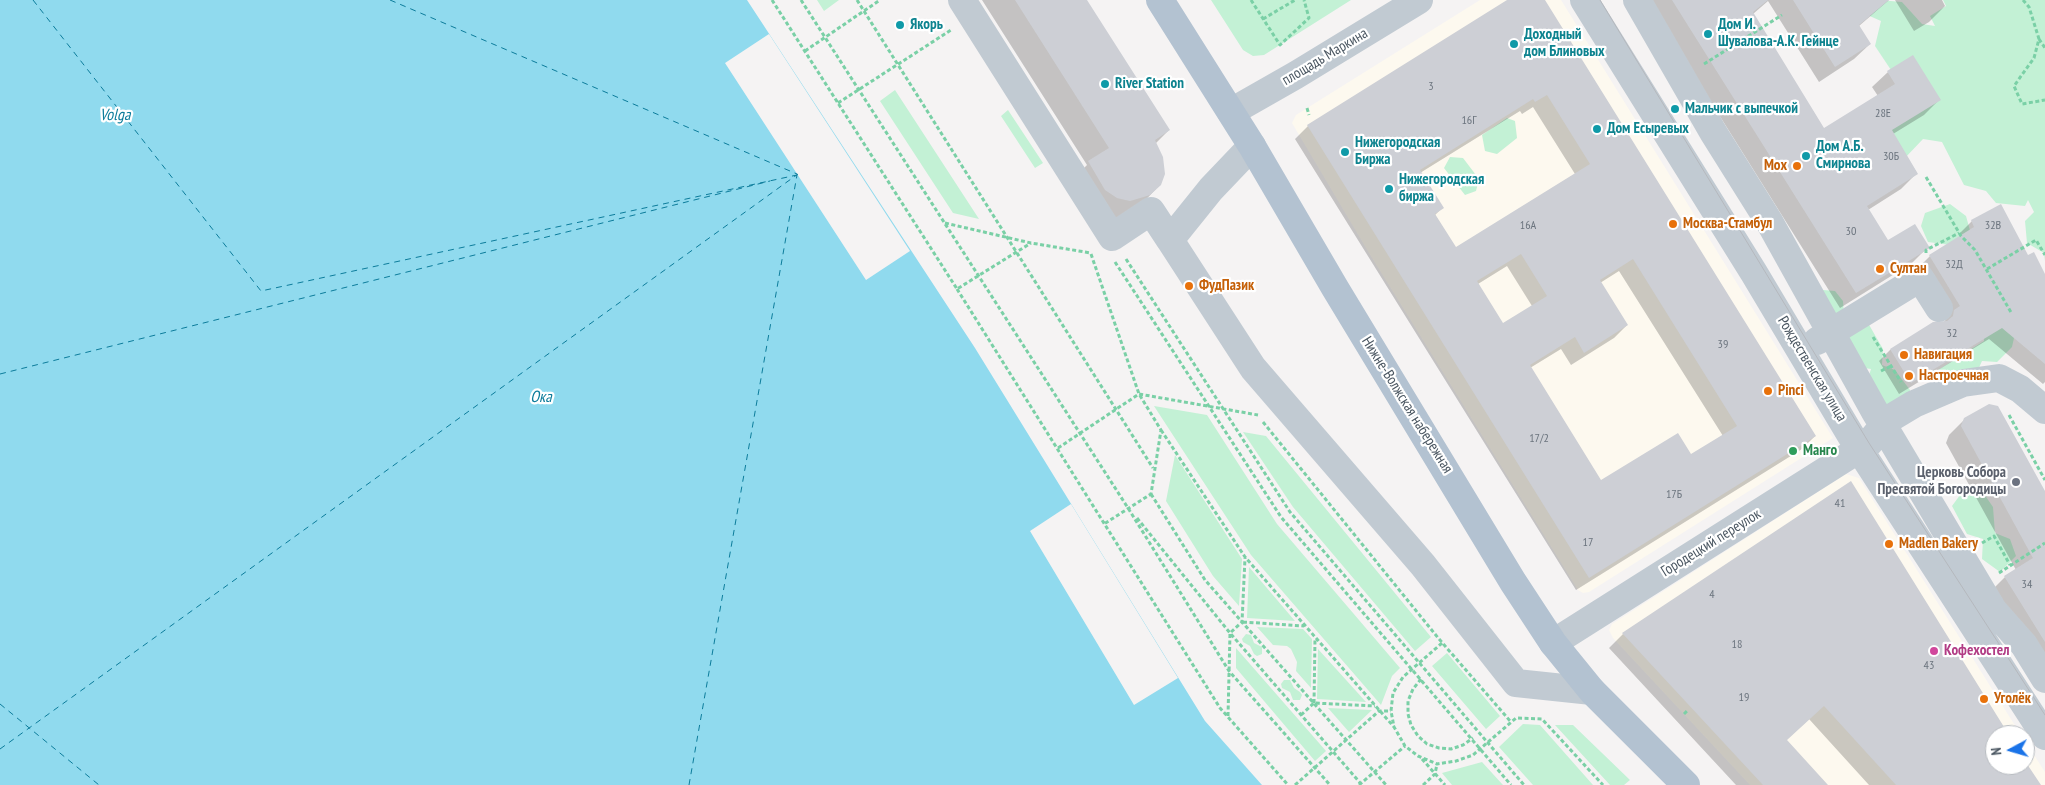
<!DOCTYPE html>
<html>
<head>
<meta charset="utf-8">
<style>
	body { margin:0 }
	#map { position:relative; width:2045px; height:785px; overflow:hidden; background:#f5f3f3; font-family:"PT Sans Narrow",sans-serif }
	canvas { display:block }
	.north { position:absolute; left:1985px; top:725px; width:50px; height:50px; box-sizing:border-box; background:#fff; border:1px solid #b7bbc0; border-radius:50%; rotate:264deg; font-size:14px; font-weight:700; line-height:20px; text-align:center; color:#4a5661 }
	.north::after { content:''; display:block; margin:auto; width:18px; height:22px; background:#1a73e8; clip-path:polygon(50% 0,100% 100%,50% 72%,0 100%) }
</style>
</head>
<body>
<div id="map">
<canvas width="2045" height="785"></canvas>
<div class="north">N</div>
</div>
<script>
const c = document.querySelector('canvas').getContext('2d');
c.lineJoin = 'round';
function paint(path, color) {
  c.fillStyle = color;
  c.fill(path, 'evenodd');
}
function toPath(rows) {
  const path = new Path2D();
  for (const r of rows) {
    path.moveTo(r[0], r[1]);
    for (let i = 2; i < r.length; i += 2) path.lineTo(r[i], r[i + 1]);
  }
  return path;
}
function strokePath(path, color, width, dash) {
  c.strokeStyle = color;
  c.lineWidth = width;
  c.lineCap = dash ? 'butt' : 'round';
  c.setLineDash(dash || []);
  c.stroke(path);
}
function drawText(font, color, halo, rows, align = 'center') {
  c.font = font + ' "PT Sans Narrow",sans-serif';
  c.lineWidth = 4.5;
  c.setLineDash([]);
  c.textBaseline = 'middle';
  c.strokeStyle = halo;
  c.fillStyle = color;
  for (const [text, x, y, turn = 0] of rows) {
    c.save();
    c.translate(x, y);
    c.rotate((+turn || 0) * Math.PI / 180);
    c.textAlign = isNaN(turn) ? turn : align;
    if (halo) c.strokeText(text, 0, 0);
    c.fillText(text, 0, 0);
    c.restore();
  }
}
paint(toPath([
	[1480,0,1561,0,1833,438,1589,592,1583,593,1578,590,1369,253,1292,123,1296,115],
	[1846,474,1859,478,2021,735,1995,735,1995,765,2025,765,2025,741,2045,772,2045,785,1750,785,1613,638,1609,630,1612,624]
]), '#fdf9ef');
paint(toPath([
	[817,0,839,0,824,11],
	[1211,0,1351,0,1264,55,1253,56,1243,50],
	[1879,0,1902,2,1922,24,1935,26,1930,16,1946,6,1943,0,2045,0,2045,261,2044,253,2027,243,2025,221,2034,212,2028,200,2025,206,1996,203,1986,191,1964,185,1942,142,1923,139,1904,159,1882,150,1897,79,1875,46,1881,21,1856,10],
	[895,90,979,219,953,213,880,101],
	[1008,110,1043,163,1035,168,1001,116],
	[1507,118,1515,121,1517,138,1497,154,1485,151,1482,135],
	[1450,157,1463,158,1479,179,1476,191,1465,195,1444,168],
	[1950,204,1966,216,1971,234,1958,246,1928,242,1921,226,1925,213],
	[1823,290,1835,291,1843,301,1844,315,1868,323,1883,349,1882,365,1895,370,1910,390,1910,412,1896,422,1865,388,1871,369,1857,367,1817,305],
	[2019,316,2012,347,1997,362,1982,361,1977,372,1943,386,1933,380,1935,372,1984,341,1984,318],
	[1154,406,1207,415,1277,524,1400,668,1392,676,1381,705,1251,555],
	[1243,432,1266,436,1431,637,1415,651,1293,507],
	[1175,455,1242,559,1239,606,1213,576,1166,501],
	[1963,491,1982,491,1993,507,1995,533,2010,539,2016,556,2000,572,1982,559,1983,539,1967,534,1952,506],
	[1249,567,1295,621,1247,618],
	[1257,627,1303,629,1312,639,1311,688,1296,671,1297,662,1291,649,1287,646,1273,645],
	[1246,634,1251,635,1254,643,1262,647,1262,654,1257,656,1254,654,1250,646,1243,642,1242,639],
	[1236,648,1326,751,1315,761,1236,668],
	[1318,649,1366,702,1317,699],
	[1447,653,1500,716,1486,729,1432,666],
	[1284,680,1290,680,1294,688,1300,692,1302,695,1300,700,1293,700,1290,692,1282,688,1281,684],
	[1328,708,1372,710,1349,732],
	[1523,724,1540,725,1593,785,1533,785,1499,747],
	[1555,725,1573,725,1630,780,1624,785,1610,785],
	[1482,762,1503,785,1452,785,1442,773]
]), '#c3f1d5');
paint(toPath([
	[0,0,747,0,975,348,1205,721,1262,785,0,785]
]), '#90daee');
paint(toPath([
	[769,34,910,251,866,280,725,63],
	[1071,504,1178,678,1134,705,1030,531]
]), '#f5f3f3');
paint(toPath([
	[982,0,1086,0,1169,130,1155,144,1156,189,1136,210,1109,221,1069,183,1087,165],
	[1509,0,1543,0,1815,436,1802,449,1576,590,1295,139,1308,126],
	[1533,107,1575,174,1456,249,1435,215,1442,208,1420,173,1520,111,1522,114],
	[1507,266,1532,306,1503,325,1478,284],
	[1619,271,1723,436,1691,456,1601,482,1530,368,1561,349,1571,365,1614,338,1627,325,1600,283],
	[1647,0,1889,0,1859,26,1870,44,1854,59,1819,82,1768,1,1753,14,1824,129,1878,96,1872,87,1888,72,1940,99,1924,115,1893,134,1917,173,1901,189,1868,210,1887,242,1928,247,1912,263,1840,308],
	[1895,0,1942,0,1945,6,1929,22,1914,31],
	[1972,221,2027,257,2045,276,2045,382,2043,384,1989,339,1899,394,1879,361,1890,350,1934,323,1943,323,1948,317,1918,268,1930,256,1962,236,1960,233],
	[1965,419,2045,494,2045,682,1989,593,2005,577,2016,570,1946,443,1949,435],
	[1623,634,2007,735,1995,735,1995,765,2025,765,2025,763,2040,785,1869,785,1809,719,1786,740,1826,785,1736,785,1609,648]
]), '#0003');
strokePath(toPath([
	[33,0,261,291,797,175],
	[390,0,797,174],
	[0,374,770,181],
	[0,704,99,785],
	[0,749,798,174],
	[689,785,797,175]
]), '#0c7c9b', 1, [6, 5]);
paint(toPath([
	[1015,0,1087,0,1170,130,1155,140,1163,157,1165,174,1161,185,1150,195,1130,201,1117,198,1105,190,1088,161,1109,148],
	[1507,0,1545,0,1816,436,1589,578,1307,125],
	[1547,95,1590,164,1456,247,1435,214,1444,208,1420,170,1533,99,1535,102],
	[1521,254,1547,296,1503,323,1477,281],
	[1633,259,1737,426,1691,454,1678,433,1601,480,1530,365,1575,337,1584,353,1628,325,1600,280],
	[1672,0,1768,0,1753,12,1824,128,1895,84,1887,71,1913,55,1941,100,1892,130,1918,174,1867,206,1888,240,1915,224,1930,248,1856,293],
	[1793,0,1889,0,1859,25,1871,44,1835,67],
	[2001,204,2028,255,2034,252,2045,274,2045,364,2002,328,1911,383,1890,349,1933,322,1947,321,1953,316,1954,310,1960,306,1929,255,1974,227,1971,220],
	[1989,404,1998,406,2045,491,2045,642,2004,576,2033,558,1961,426,1964,418],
	[1851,481,2009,735,1995,735,1995,765,2025,765,2025,761,2041,785,1896,785,1824,706,1787,740,1828,785,1763,785,1622,633]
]), '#cdcfd5');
strokePath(toPath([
	[772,0,957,289,1031,243],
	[801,0,1128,508,1229,671,1330,785],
	[857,0,1153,468],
	[1251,0,1280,45,1309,18,1304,0],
	[2023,0,2029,7,2039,39,2034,58,2014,86,2022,104,2045,100],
	[1263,19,1295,0],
	[2039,39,2045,48],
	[805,51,880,0],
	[1704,64,1782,15],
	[838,103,951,30],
	[1307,108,1309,115],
	[1926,177,1961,236,1975,250,2012,314],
	[945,223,1031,243,1091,253],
	[1926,253,1926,250,1959,233],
	[1091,254,1139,394,1161,430,1151,494,1104,524],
	[1126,259,1290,512,1524,785],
	[1115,262,1281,517,1511,785],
	[1987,269,2036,240,2045,255],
	[957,289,1220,708,1288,785],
	[1873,337,1901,382],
	[1881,371,1891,366],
	[2009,415,2045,480],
	[1263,422,1439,639,1511,722],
	[1161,430,1245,557,1394,727],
	[1058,448,1139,394,1258,415],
	[1151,494,1205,580,1386,785],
	[1137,518,1230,633,1362,785],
	[1982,543,1994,536,2010,565],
	[1999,573,2045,543],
	[1243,622,1304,626],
	[1442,643,1403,677,1393,693,1391,711,1394,727,1405,746,1418,756,1437,764,1456,761,1473,755,1516,718,1542,719,1603,785],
	[1421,679,1413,689,1408,701,1408,714,1411,725,1418,736,1427,744,1439,748,1451,749,1463,745,1473,738],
	[1314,703,1315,639],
	[1684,714,1688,710],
	[1301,715,1314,703,1375,706],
	[1228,716,1230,633,1242,622,1245,558],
	[1422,759,1445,785],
	[1295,785,1379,711,1391,711],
	[1359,785,1405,746],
	[1423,785,1435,774,1437,764]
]), '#7ad0a6', 3, [4, 2.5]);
strokePath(toPath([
	[962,0,1112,237,1151,211,1170,240],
	[1584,0,1754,273,1859,449,2045,736],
	[1637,0,1713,132,1770,223,1874,410,1993,610,2024,645,2045,679],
	[1231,112,1296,75,1419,0],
	[1252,146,1211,189,1170,240,1253,368,1423,565,1516,683,1592,691],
	[1817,341,1920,278,1939,308],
	[1553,643,1869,443,1889,419,1914,404,1963,383,1999,378,2020,389,2045,410]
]), '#c1cad2', 28);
strokePath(toPath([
	[1160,0,1252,146,1335,288,1513,582,1553,643,1592,691,1686,785]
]), '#b3c2d1', 28);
strokePath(toPath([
	[1600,0,1869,443,2045,715]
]), '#b5b8bd', 1);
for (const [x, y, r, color] of [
	[900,25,5,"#0f9aa8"],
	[1708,34,5,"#0f9aa8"],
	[1514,44,5,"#0f9aa8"],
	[1105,84,5,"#0f9aa8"],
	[1675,109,5,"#0f9aa8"],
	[1597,129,5,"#0f9aa8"],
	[1345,152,5,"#0f9aa8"],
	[1806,156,5,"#0f9aa8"],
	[1797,166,5,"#e8710a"],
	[1389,189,5,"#0f9aa8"],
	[1673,224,5,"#e8710a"],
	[1880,269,5,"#e8710a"],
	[1189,286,5,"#e8710a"],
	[1904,355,5,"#e8710a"],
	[1909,376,5,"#e8710a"],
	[1768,391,5,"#e8710a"],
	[1793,451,5,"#2e9e5b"],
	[2016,482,5,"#6b7280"],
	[1889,544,5,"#e8710a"],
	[1934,651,5,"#d1479c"],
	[1984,699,5,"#e8710a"]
]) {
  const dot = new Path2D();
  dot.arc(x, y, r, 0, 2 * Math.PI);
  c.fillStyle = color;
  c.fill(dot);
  strokePath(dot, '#fff', 2);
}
drawText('12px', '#6b747e', null, [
	["3",1431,87],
	["28Е",1883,114],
	["16Г",1469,121],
	["30Б",1891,157],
	["16А",1528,226],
	["32В",1993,226],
	["30",1851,232],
	["32Д",1954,265],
	["32",1952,334],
	["39",1723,345],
	["17/2",1539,439],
	["17Б",1674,495],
	["41",1840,504],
	["17",1588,543],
	["34",2027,585],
	["4",1712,595],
	["18",1737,645],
	["43",1929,666],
	["19",1744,698]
]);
drawText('bold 15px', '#0d838f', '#fff', [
	["Якорь",910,25],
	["Дом И.",1718,25],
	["Шувалова-А.К. Гейнце",1718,42],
	["Доходный",1524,35],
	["дом Блиновых",1524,52],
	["River Station",1115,84],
	["Мальчик с выпечкой",1685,109],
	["Дом Есыревых",1607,129],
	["Нижегородская",1355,143],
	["Биржа",1355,160],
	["Дом А.Б.",1816,147],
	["Смирнова",1816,164],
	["Нижегородская",1399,180],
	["биржа",1399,197]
], 'left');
drawText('15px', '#4a5661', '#fff', [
	["площадь Маркина",1325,57,-31],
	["Рождественская улица",1812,369,59],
	["Нижне-Волжская набережная",1407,405,58],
	["Городецкий переулок",1711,543,-32]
]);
drawText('bold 15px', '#c56008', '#fff', [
	["Мох",1787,166,"right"],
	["Москва-Стамбул",1683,224],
	["Султан",1890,269],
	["ФудПазик",1199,286],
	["Навигация",1914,355],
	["Настроечная",1919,376],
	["Pinci",1778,391],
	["Madlen Bakery",1899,544],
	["Уголёк",1994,699]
], 'left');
drawText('bold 15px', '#27864d', '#fff', [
	["Манго",1803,451]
], 'left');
drawText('bold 15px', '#5b616d', '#fff', [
	["Церковь Собора",2006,473],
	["Пресвятой Богородицы",2006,490]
], 'right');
drawText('bold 15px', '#b23c85', '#fff', [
	["Кофехостел",1944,651]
], 'left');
drawText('italic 16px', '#0c7c9b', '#fff', [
	["Volga",115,115],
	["Ока",541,397]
]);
</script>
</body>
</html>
